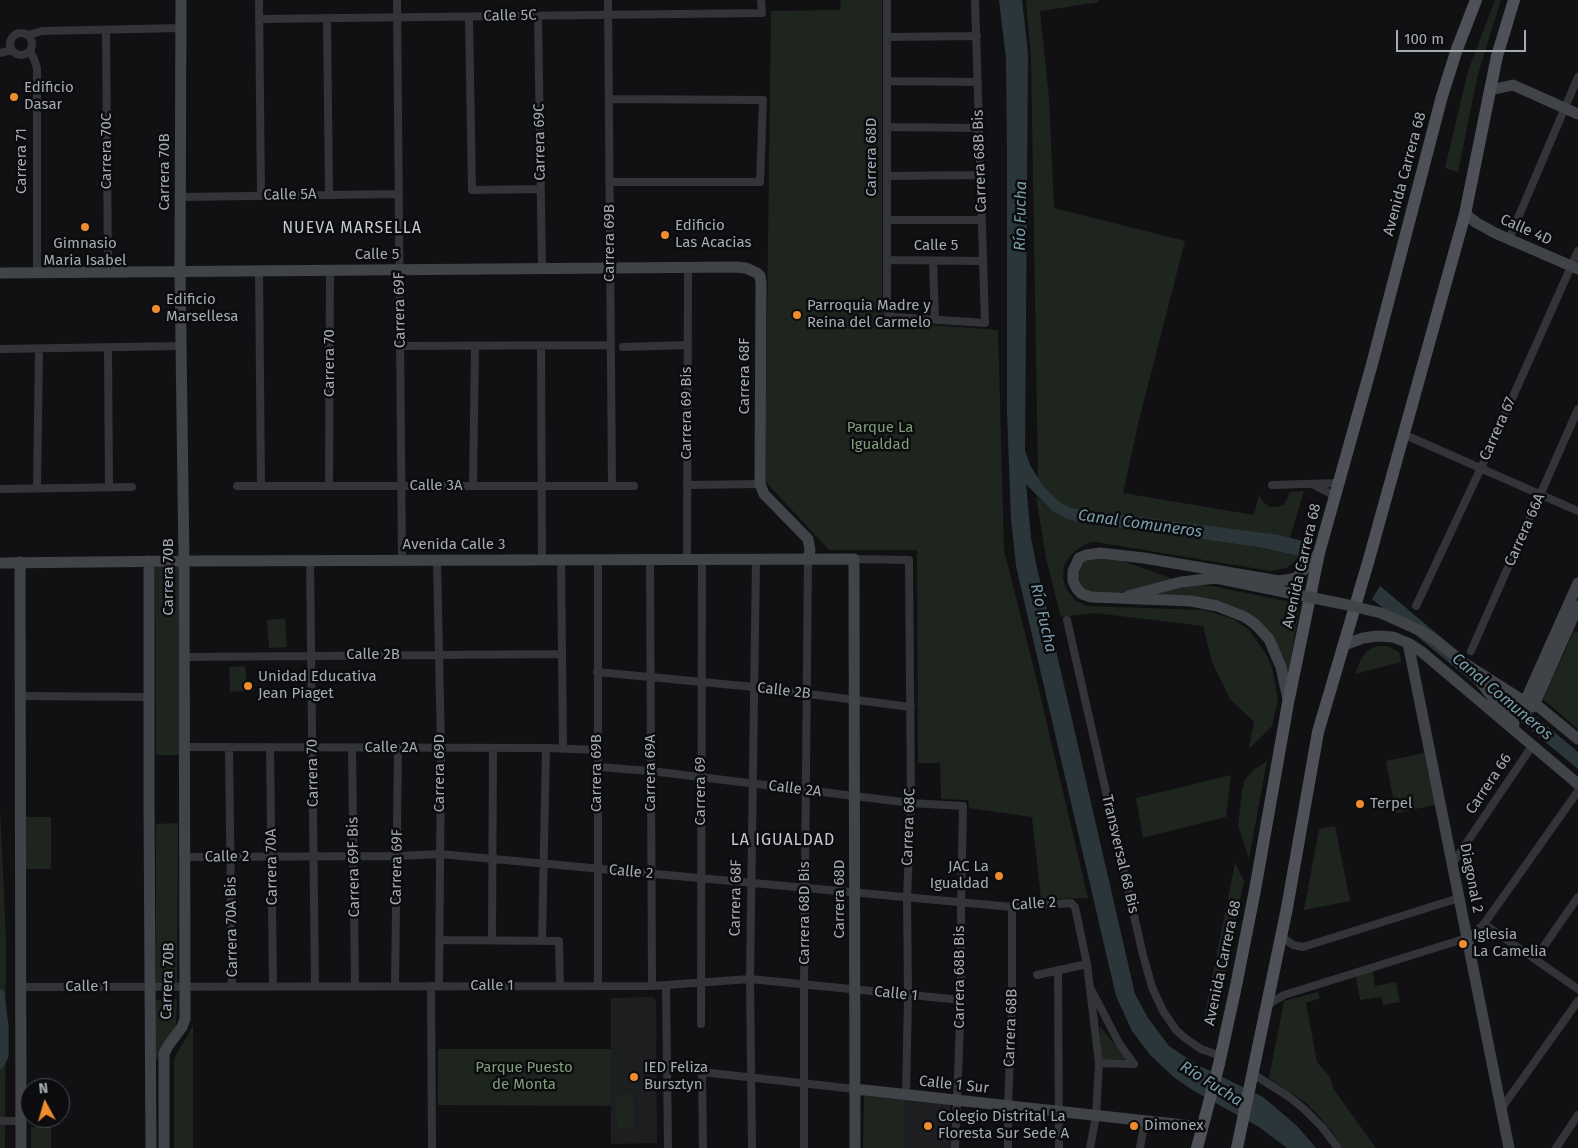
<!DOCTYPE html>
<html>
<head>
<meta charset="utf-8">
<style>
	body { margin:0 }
	#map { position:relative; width:1578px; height:1148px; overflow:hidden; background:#111113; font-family:"Fira Sans",sans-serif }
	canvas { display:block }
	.north { position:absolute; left:20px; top:1078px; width:50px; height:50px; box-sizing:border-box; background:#0c0c0e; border:1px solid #484c50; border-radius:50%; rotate:354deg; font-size:14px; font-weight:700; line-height:20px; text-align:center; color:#a3abb3 }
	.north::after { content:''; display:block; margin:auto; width:18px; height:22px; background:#ef8c2d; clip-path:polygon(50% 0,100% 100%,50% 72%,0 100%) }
	.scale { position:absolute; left:1396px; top:30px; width:130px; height:22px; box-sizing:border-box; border:2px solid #a3abb3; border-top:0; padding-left:6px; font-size:15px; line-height:18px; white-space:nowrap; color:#a3abb3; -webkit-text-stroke:4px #0c0c0e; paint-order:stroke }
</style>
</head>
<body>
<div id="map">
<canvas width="1578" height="1148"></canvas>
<div class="north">N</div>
<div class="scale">100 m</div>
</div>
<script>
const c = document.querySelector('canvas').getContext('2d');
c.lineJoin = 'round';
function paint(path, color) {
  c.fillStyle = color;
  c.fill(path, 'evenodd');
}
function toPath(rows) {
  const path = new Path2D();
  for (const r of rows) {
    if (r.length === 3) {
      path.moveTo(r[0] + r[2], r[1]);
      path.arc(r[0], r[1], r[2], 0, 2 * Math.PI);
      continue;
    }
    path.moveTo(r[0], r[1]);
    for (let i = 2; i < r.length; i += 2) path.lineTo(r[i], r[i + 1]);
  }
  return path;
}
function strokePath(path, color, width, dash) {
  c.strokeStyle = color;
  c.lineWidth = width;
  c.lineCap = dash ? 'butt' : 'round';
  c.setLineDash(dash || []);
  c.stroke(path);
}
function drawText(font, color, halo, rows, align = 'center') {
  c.font = font + ' "Fira Sans",sans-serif';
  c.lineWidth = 5;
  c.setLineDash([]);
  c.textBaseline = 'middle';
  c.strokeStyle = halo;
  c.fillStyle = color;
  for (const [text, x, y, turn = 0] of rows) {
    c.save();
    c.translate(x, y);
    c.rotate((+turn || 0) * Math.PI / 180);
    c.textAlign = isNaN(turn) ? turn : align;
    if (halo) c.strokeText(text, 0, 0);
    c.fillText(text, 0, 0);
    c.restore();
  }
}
paint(toPath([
	[611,998,651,997,654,998,656,1001,657,1143,611,1144],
	[904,1100,950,1104,952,1148,905,1148]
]), '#1d1e20');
paint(toPath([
	[841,0,882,0,882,299,883,312,885,318,890,322,998,330,1004,550,1035,673,1088,898,1041,899,1032,817,969,808,968,800,941,799,940,763,918,763,917,550,829,550,765,481,771,11,840,10],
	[1026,0,1099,0,1099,2,1040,11,1049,98,1054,208,1185,241,1139,420,1123,493,1254,515,1259,494,1261,499,1265,504,1271,507,1278,507,1284,504,1287,500,1289,492,1304,491,1290,538,1071,508,1060,502,1045,488,1038,477,1031,58],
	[1495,0,1501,0,1478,74,1458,172,1445,168,1468,71],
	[1036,496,1052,511,1079,522,1258,547,1299,556,1293,563,1286,568,1271,571,1096,542,1088,543,1075,551,1070,556,1064,566,1063,577,1065,587,1075,600,1086,606,1204,610,1233,619,1249,630,1266,654,1272,668,1278,699,1272,726,1249,749,1254,722,1230,699,1212,662,1203,626,1095,613,1061,617,1046,558],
	[1103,557,1123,561,1173,579,1171,581,1109,595,1089,592,1079,585,1077,569,1085,560],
	[155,567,178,567,179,755,156,755],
	[1194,585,1212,586,1300,604,1288,675,1251,616,1150,594],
	[285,618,287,647,269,648,267,620],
	[1574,631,1578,633,1578,729,1543,699],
	[1380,646,1387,646,1399,652,1401,662,1355,674,1361,659,1366,652,1374,647],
	[245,666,247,691,230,692,229,667],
	[1424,753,1435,805,1396,813,1386,761],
	[1267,761,1249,858,1238,826,1242,791,1245,779,1255,769],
	[1231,775,1226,817,1143,838,1136,798],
	[0,807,6,939,5,1148,0,1148],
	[26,817,51,817,51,869,26,869],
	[178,823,177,983,156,984,156,824],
	[1335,826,1350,901,1304,910,1319,829],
	[1235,863,1244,881,1215,1023,1204,1018],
	[1372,967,1375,986,1396,982,1400,1002,1383,1005,1382,997,1360,1000,1355,971],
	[1318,992,1320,998,1306,1003,1317,1062,1330,1077,1333,1088,1376,1148,1343,1148,1331,1130,1318,1115,1306,1103,1269,1078,1284,1001],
	[177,999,176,1029,159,1055,154,1066,155,1000],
	[193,1025,193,1148,174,1148,174,1060,178,1051,189,1034],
	[1100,1026,1126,1059,1101,1059],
	[438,1049,611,1049,611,1106,438,1105],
	[633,1094,634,1128,617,1129,616,1095],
	[864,1096,904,1100,905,1148,863,1148],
	[31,1127,51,1127,51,1148,31,1148]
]), '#1e251e');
paint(toPath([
	[999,0,1022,0,1028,53,1025,451,1031,467,1045,488,1060,502,1071,508,1279,535,1303,541,1299,556,1258,547,1079,522,1067,519,1052,511,1026,484,1031,538,1036,563,1135,994,1148,1018,1169,1046,1196,1064,1263,1097,1297,1126,1316,1148,1287,1148,1259,1127,1194,1091,1176,1079,1150,1055,1132,1031,1116,996,1016,566,1011,519,1007,413,1007,149,1006,59],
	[1380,586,1578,752,1578,769,1372,599]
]), '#2b363b');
strokePath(toPath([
	[0,994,4,1026,4,1056,0,1064]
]), '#2b363b', 9);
strokePath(toPath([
	[259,0,261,195],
	[397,0,402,560],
	[608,0,612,486],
	[887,0,887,309,889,315,894,317,985,323,975,0],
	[538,16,542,268],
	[469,17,472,190,541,189],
	[327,18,329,195],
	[259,19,762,13,761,0],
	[106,30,108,272],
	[21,44,11],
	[28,35,42,31,181,28],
	[887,37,977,36],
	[30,51,34,59,37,68,37,272],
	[0,53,12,50],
	[887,81,978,82],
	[609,99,763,100,760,182,609,182],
	[887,127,979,128],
	[887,176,981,175],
	[180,197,399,194],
	[887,220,982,220],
	[1509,239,1578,77],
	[887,260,983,261],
	[933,261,935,319],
	[259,270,261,486],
	[400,346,610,345],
	[541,346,542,559],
	[623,347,687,345],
	[108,348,109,487],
	[0,349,181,346],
	[1403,434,1578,511],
	[329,485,330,270],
	[687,485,760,484],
	[1272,485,1338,483],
	[1314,485,1335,496],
	[237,486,634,486],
	[473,486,475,346],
	[37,488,39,349],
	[0,489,132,487],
	[561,559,563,749],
	[598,559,598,986],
	[650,559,652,986],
	[687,559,688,267],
	[854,559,909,560,911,803,907,897,908,995,906,1095],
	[310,560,315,986],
	[437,560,441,748,439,986],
	[1416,606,1481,468,1578,251],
	[1067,620,1143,955,1152,987,1163,1011,1176,1030,1185,1038,1201,1049,1221,1056],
	[1471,651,1578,409],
	[184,657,562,654],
	[597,672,754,687,911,707],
	[20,696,149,697],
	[184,747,546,748,598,750],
	[229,747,232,986],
	[270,747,273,986],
	[352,748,355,986],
	[598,767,651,771,911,803,963,806,961,902,961,1000,955,1148],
	[184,857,397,856,440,854,1012,907,1071,903,1075,907,1087,964,1099,1063,1096,1116,1090,1148],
	[1453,863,1532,746],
	[1484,924,1578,989],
	[1281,936,1293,945,1303,947,1459,898],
	[439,940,559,941,560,986],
	[492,940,493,748],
	[542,941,546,748],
	[1535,959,1578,897],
	[1058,970,1059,1148],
	[1037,975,1087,964],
	[666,985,668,1148],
	[395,986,398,748],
	[431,986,432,1148],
	[21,987,652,986,750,979,961,1000],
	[1092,991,1119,1043,1134,1064],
	[1267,1005,1284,995,1467,938,1473,934,1484,924,1578,791],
	[701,1024,702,559],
	[1099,1063,1134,1064],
	[1253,1074,1288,1096,1304,1109,1322,1127,1338,1148],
	[1501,1109,1578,1001],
	[0,1121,21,1121],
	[703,1148,702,1072,855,1089],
	[752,1148,750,979,756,559],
	[804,1148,804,985,808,558],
	[1008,1148,1008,1106,1012,1004,1012,907],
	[1140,1148,1145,1121],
	[1556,1148,1578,1115]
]), '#323438', 8);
strokePath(toPath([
	[1490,90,1513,85,1578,114],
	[1465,214,1477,223,1495,233,1578,269],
	[0,273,736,267,746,268,757,273,760,276,761,283,760,484,764,494,808,539,810,550,808,558],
	[149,561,149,803,151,1148],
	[20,562,21,1148],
	[0,563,184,561,854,559,855,1148],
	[1578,583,1527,697,1578,739],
	[1128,596,1181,582,1216,578],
	[1408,643,1509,1148],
	[1344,645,1363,638,1378,636,1393,637,1408,643,1422,652,1578,784],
	[1467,665,1533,707],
	[1474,674,1514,724],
	[1288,699,1281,667,1269,639,1255,624,1245,617,1217,606,1191,601,1091,597,1082,594,1077,589,1073,581,1073,571,1079,558,1086,555,1100,553,1144,558,1279,581,1292,579,1297,577,1319,553],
	[1535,703,1578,606],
	[855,1089,1202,1127],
	[164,1148,164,1054,168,1046,182,1027,185,1019,185,1007,184,561,180,271,181,0]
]), '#404348', 11);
strokePath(toPath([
	[1197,1148,1219,1064,1236,986,1255,890,1288,703,1319,553,1372,364,1442,96,1457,49,1476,0],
	[1237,1148,1287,908,1318,732,1369,559,1465,214,1497,56,1514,0]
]), '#4e5157', 12);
strokePath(toPath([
	[1216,578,1348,605,1381,613,1419,630,1435,640,1467,665]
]), '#404348', 11);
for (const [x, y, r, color] of [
	[14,97,5,"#ef8c2d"],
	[85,227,5,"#ef8c2d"],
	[665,235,5,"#ef8c2d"],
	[156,309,5,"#ef8c2d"],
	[797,315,5,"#ef8c2d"],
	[248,686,5,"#ef8c2d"],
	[1360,804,5,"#ef8c2d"],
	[999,876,5,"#ef8c2d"],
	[1463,944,5,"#ef8c2d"],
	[634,1077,5,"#ef8c2d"],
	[928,1126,5,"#ef8c2d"],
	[1134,1126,5,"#ef8c2d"]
]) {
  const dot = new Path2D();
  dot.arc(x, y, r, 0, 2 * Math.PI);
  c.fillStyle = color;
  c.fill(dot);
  strokePath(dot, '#0c0c0e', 2);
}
drawText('15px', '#a3abb3', '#0c0c0e', [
	["Calle 5C",510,16,-1],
	["Carrera 69C",540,142,-91],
	["Carrera 70C",107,151,-90],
	["Carrera 68D",872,157,-90],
	["Carrera 71",22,161,-90],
	["Carrera 68B Bis",980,161,-92],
	["Carrera 70B",165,172,-90],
	["Avenida Carrera 68",1405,174,-75],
	["Calle 5A",290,195,-1],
	["Calle 4D",1526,230,24],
	["Carrera 69B",610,243,-90],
	["Calle 5",936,246],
	["Calle 5",377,255],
	["Carrera 69F",400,310,-91],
	["Carrera 70",330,363,-90],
	["Carrera 68F",745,376,-90],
	["Carrera 69 Bis",687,413,-90],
	["Carrera 67",1498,429,-66],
	["Calle 3A",436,486],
	["Carrera 66A",1525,530,-66],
	["Avenida Calle 3",454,545],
	["Avenida Carrera 68",1302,566,-77],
	["Carrera 70B",169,577,-90],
	["Calle 2B",373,655],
	["Calle 2B",784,691,7],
	["Calle 2A",391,748],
	["Carrera 70",313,773,-91],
	["Carrera 69D",440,773,-90],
	["Carrera 69B",597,773,-90],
	["Carrera 69A",651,773,-90],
	["Carrera 66",1489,784,-56],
	["Calle 2A",795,789,7],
	["Carrera 69",701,791,-90],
	["Carrera 68C",909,827,-88],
	["Transversal 68 Bis",1120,854,77],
	["Calle 2",227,857,-1],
	["Carrera 70A",272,867,-91],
	["Carrera 69F Bis",354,867,-91],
	["Carrera 69F",397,867,-89],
	["Calle 2",631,872,5],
	["Diagonal 2",1471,878,79],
	["Carrera 68F",736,898,-89],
	["Carrera 68D",840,899,-90],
	["Calle 2",1034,904,-4],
	["Carrera 68D Bis",805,913,-90],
	["Carrera 70A Bis",232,927,-91],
	["Avenida Carrera 68",1223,963,-78],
	["Carrera 68B Bis",960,977,-90],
	["Carrera 70B",168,981,-88],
	["Calle 1",492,986],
	["Calle 1",87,987],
	["Calle 1",896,994,6],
	["Carrera 68B",1011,1028,-88],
	["Calle 1 Sur",954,1085,6]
]);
drawText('15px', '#a3abb3', '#0c0c0e', [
	["Edificio",24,88],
	["Dasar",24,105],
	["Edificio",675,226],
	["Las Acacias",675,243],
	["Gimnasio",85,244,"center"],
	["Maria Isabel",85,261,"center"],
	["Edificio",166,300],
	["Marsellesa",166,317],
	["Parroquia Madre y",807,306],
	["Reina del Carmelo",807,323],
	["Unidad Educativa",258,677],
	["Jean Piaget",258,694],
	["Terpel",1370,804],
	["JAC La",989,867,"right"],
	["Igualdad",989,884,"right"],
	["Iglesia",1473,935],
	["La Camelia",1473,952],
	["IED Feliza",644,1068],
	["Bursztyn",644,1085],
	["Colegio Distrital La",938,1117],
	["Floresta Sur Sede A",938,1134],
	["Dimonex",1144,1126]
], 'left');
drawText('15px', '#7e9e7a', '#0c0c0e', [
	["Parque La",880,428],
	["Igualdad",880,445],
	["Parque Puesto",524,1068],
	["de Monta",524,1085]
]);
drawText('italic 16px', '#799fae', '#0c0c0e', [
	["Río Fucha",1021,216,-89],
	["Canal Comuneros",1140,524,8],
	["Río Fucha",1043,618,77],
	["Canal Comuneros",1502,697,40],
	["Río Fucha",1211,1084,32]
]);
c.letterSpacing = '1px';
drawText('16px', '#c3c9cf', '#0c0c0e', [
	["NUEVA MARSELLA",352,229],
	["LA IGUALDAD",783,841]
]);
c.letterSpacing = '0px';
</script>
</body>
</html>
